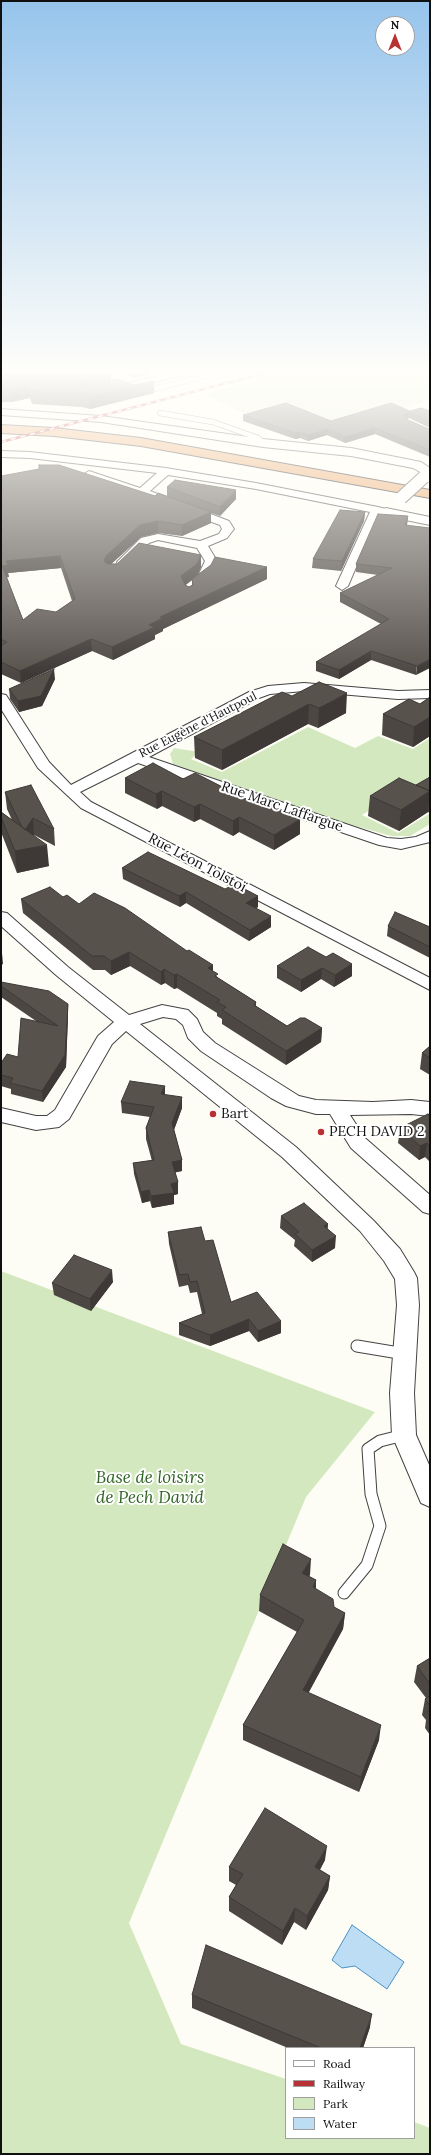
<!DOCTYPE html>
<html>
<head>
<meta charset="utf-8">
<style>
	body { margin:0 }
	#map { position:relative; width:431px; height:2155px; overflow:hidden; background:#fefdf5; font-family:Lora,serif }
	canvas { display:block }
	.frame { position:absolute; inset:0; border:2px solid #101010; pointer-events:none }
	.legend { position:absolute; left:285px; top:2047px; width:130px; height:92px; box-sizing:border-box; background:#fff; border:1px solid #9f9f9f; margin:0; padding:5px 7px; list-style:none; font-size:12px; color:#101010 }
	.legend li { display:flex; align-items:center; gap:8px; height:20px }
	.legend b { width:20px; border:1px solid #9f9f9f }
	.north { position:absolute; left:375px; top:16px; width:40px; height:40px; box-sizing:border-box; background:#fff; border:1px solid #9f9f9f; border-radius:50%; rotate:0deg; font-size:11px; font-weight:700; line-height:16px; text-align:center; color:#101010 }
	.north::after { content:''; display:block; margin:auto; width:14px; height:18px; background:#b83134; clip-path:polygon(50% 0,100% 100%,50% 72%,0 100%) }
</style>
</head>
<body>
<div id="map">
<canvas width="431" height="2155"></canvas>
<div class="frame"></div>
<ul class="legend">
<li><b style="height:5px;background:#fff"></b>Road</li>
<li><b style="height:5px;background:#b83134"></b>Railway</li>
<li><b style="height:11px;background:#d3e8bf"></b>Park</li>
<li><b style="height:11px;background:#bcddf3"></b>Water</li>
</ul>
<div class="north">N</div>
</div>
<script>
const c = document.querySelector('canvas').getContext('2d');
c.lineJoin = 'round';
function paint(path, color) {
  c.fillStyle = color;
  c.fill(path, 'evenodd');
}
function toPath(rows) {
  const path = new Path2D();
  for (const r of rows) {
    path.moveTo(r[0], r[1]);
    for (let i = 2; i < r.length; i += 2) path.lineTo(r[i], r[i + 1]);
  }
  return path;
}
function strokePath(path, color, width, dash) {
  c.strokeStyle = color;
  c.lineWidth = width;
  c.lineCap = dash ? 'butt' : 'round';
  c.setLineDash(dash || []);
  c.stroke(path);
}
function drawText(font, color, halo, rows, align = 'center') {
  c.font = font + ' Lora,serif';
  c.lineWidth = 4;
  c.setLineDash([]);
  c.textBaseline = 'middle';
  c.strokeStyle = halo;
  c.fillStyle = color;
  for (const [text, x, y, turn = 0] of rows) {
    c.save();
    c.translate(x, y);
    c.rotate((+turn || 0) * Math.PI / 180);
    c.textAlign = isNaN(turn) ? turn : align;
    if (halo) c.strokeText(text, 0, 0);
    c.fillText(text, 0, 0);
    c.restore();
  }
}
paint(toPath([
	[308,727,355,748,378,736,413,749,430,738,430,787,394,795,362,815,398,833,429,814,430,824,410,836,391,836,335,820,173,764,170,754,174,748,199,752,191,759,222,772],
	[1,1271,375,1412,306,1497,129,1923,181,2044,286,2079,286,2138,414,2138,414,2122,430,2128,430,2154,1,2154]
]), '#d3e8bf');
paint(toPath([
	[283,373,430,373,430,400,334,428,296,426,249,412,245,413,205,394]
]), '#e4efd1');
const water = toPath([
	[352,1925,404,1962,387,1989,355,1966,342,1968,332,1960,352,1925]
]);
paint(water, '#bcddf3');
strokePath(water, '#4890c5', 1);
const serviceFar1 = toPath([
	[142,392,216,373],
	[160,413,213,422,258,438,263,443]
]);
const service = toPath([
	[357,1346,405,1354],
	[344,1593,367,1565,380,1526,371,1494,368,1449,380,1441,404,1435]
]);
const minor = toPath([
	[169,373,184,373,182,375,108,394,103,391,105,389,169,373],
	[1,451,30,452,166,468,256,483,378,507,390,510,392,512,390,514,380,514,378,516,348,586,342,590,336,586,370,512,256,489,168,475,150,491,229,521,234,529,227,538,208,546,217,561,208,579,204,580,198,576,205,561,197,548,158,540,149,543,127,565,119,565,117,562,141,538,158,534,200,541,219,534,222,529,220,525,85,476,84,474,89,471,140,488,157,473,30,458,1,457,1,451],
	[304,683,398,691,430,690,430,698,398,699,304,691,270,694,259,698,149,757,387,838,401,839,416,837,430,831,430,842,401,849,379,845,138,763,80,792,91,802,430,978,430,990,81,808,38,768,1,709,1,694,6,695,49,762,71,785,249,692,268,686,304,683],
	[1,912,7,913,68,967,129,1015,162,1005,188,1010,197,1019,203,1032,215,1043,299,1096,316,1100,373,1102,411,1100,430,1102,430,1116,411,1114,350,1115,365,1138,430,1195,430,1214,423,1212,351,1148,330,1114,316,1114,286,1106,271,1098,201,1051,188,1038,183,1025,176,1019,163,1017,140,1024,296,1147,374,1221,400,1249,414,1272,417,1278,419,1305,414,1393,416,1435,430,1467,430,1507,421,1503,392,1435,390,1393,397,1305,395,1279,384,1261,360,1231,282,1157,126,1031,112,1044,69,1119,59,1127,36,1130,1,1122,1,1108,36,1116,47,1116,55,1110,98,1036,114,1022,56,975,1,926,1,912]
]);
const tertiary = toPath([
	[1,409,101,416,263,439,351,448,421,462,430,468,430,477,424,481,420,480,418,477,420,472,413,468,351,456,263,447,101,422,1,415,1,409],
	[386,508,430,517,430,525,381,515,379,512,386,508]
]);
const motorway = toPath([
	[1,425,54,428,141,438,430,490,430,498,141,446,54,436,1,433,1,425]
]);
strokePath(serviceFar1, '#434343', 6);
strokePath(service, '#434343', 13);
strokePath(minor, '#434343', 2);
strokePath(tertiary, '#434343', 2);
strokePath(motorway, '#212121', 2);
strokePath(serviceFar1, '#fff', 5);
strokePath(service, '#fff', 11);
paint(minor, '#fff');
paint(tertiary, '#fff');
paint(motorway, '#eaa566');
const rail = toPath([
	[1,442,265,373]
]);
strokePath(rail, '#b83134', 2.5);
strokePath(rail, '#fff', 1.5, [5]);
const tertiaryBridge = toPath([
	[401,498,424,477]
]);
strokePath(tertiaryBridge, '#434343', 14, []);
strokePath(tertiaryBridge, '#fff', 12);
paint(toPath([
	[1,373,111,373,111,381,134,385,154,381,154,393,90,409,82,407,32,404,30,398,11,402,1,402],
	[124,373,154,373,135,378],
	[410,411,430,411,430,428,409,418,406,420,429,429,430,429,430,457,375,434,345,443,327,435,308,441,300,438,295,439,243,421,243,415,331,421],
	[1,476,155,496,167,496,167,487,236,499,220,516,211,513,211,523,182,536,158,533,141,537,111,564,201,555,201,567,197,576,267,567,267,579,163,629,163,631,155,635,155,639,113,660,92,651,21,683,1,674],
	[61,568,72,601,56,612,23,620,7,577,9,577,8,573],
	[192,580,192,585,189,587,185,585],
	[365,512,364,521,341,571,312,568,313,559],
	[408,516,407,526,430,528,416,675,371,660,339,679,316,671,316,662,381,624,340,602,340,593,378,575,356,572,356,564],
	[55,679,42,706,19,712,10,699,9,689],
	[292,696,346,713,318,728,308,724,222,770,195,758,194,737],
	[430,697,430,736,413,747,382,735,383,714,420,704],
	[430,777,430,813,428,812,399,831,368,816,370,796,416,785],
	[125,778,183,779,300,834,274,850,239,832,233,836,200,819,194,822,162,806,157,809,125,793],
	[5,792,54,829,55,846,34,835,49,866,17,873,1,832,1,812,12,820,7,809],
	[122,868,258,896,258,907,256,908,271,927,249,941,186,903,180,907,123,879],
	[63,897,187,951,213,965,213,971,218,978,256,1002,256,1006,287,1026,322,1028,321,1042,286,1065,222,1024,222,1019,217,1016,217,1013,177,988,174,989,165,983,161,985,130,966,111,975,105,970,93,970,23,913,21,899],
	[388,926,430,927,430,958,387,936],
	[326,957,352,964,352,976,334,987,321,979,301,992,277,978,277,966],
	[1,982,68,1004,68,1015,66,1067,43,1102,11,1094,11,1089,1,1086,1,1063,18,1057,36,1021,1,997],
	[430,1046,430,1075,420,1069,422,1053],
	[165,1086,165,1095,182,1108,174,1130,182,1160,182,1171,175,1172,178,1182,178,1194,174,1195,174,1204,152,1208,150,1201,142,1203,134,1174,133,1163,152,1161,146,1139,146,1128,150,1117,122,1113,121,1102],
	[430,1116,430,1162,425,1157,419,1160,398,1143,400,1128],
	[281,1216,328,1224,327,1229,335,1248,312,1262,294,1246,295,1240,280,1228],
	[168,1232,205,1241,231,1302,281,1321,281,1333,258,1342,249,1331,210,1346,179,1335,179,1323,202,1314,197,1292,190,1293,188,1285,179,1287,169,1244],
	[113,1282,91,1311,54,1295,52,1283],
	[310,1575,309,1576,316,1580,316,1589,334,1607,345,1613,343,1629,308,1693,379,1740,359,1792,243,1740,243,1725,297,1632,259,1611,260,1595],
	[430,1658,430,1735,425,1728,426,1720,422,1715,425,1699,426,1698,414,1682,417,1666],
	[325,1860,320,1870,330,1876,328,1890,306,1930,294,1922,282,1945,229,1911,229,1897,236,1885,229,1881,229,1867],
	[192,1995,370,2027,363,2048,288,2048,192,2008]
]), '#4c4742');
paint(toPath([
	[108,373,111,373,111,385,78,392,77,380],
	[135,373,154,373,135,378],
	[154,381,154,393,90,409,89,396],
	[29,385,30,398,11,402,10,390],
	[409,412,409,418,403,421,404,415],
	[375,428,375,434,345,443,345,437],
	[328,429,327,435,308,441,308,435],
	[300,432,300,438,295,439,295,433],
	[236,490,236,499,220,516,220,507],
	[211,512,211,523,182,536,182,525],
	[365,512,364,521,341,571,342,561],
	[408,516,407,524,404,533,405,525],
	[158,521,158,533,141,537,107,568,104,561,106,556,140,525],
	[201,555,201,567,197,576,182,588,181,576],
	[60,556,61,568,8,573,9,577,3,578,2,566,6,561],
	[267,567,267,579,163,629,163,631,155,635,155,639,113,660,112,647,149,625,160,617],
	[91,639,92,651,21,683,20,671],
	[371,651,371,660,339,679,339,670],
	[430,659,430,668,416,675,417,666],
	[54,669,55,679,42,706,19,712,18,701],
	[347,693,346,713,318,728,319,708],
	[309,704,308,724,222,770,222,750],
	[430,717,430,736,413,747,414,727],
	[1,762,2,770,1,771],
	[162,791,162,806,157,809,156,794],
	[430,791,428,812,399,831,401,810],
	[200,804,200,819,194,822,194,807],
	[239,817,239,832,233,836,233,821],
	[33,818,34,835,26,848,24,832],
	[300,819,300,834,274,850,274,835],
	[47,845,49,866,17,873,15,851],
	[186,892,186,903,180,907,179,896],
	[258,896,258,907,246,914,246,903],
	[271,916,271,927,249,941,250,930],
	[129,952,130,966,111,975,111,961],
	[2,953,3,964,1,965,1,954],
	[352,964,352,976,334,987,335,975],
	[213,965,213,979,208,968],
	[322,968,321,979,301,992,301,980],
	[164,969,165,983,161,985,161,972],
	[177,974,177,988,174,989,174,975],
	[68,1004,68,1015,66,1067,43,1102,42,1091],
	[322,1028,321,1042,286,1065,286,1051],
	[165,1086,165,1097,161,1094],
	[182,1097,182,1108,172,1135,172,1123],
	[427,1143,425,1157,419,1160,420,1146],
	[182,1160,182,1171,173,1173,172,1162],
	[178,1182,178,1194,174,1195,174,1204,152,1208,151,1196,171,1184],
	[149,1190,150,1201,142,1203,141,1192],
	[328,1224,327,1236,324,1226],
	[336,1236,335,1248,312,1262,312,1250],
	[112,1270,113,1282,91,1311,90,1299],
	[249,1319,249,1331,210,1346,210,1335],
	[281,1321,281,1333,258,1342,258,1331],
	[311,1559,310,1575,301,1589,302,1573],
	[316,1580,315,1596,313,1587],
	[345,1613,343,1629,302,1705,303,1690],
	[381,1725,379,1740,359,1792,361,1777],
	[327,1846,325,1860,313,1881,315,1867],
	[330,1876,328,1890,306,1930,307,1916],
	[295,1908,294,1922,282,1945,283,1931],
	[372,2014,370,2027,363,2048,360,2048]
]), '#3e3936');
const building = toPath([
	[41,373,108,373,77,380,41,373],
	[1,374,77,389,118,379,134,385,154,381,89,396,81,394,31,391,29,385,10,390,1,389,1,374],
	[286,403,331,421,391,403,410,411,421,408,430,411,430,422,409,412,404,415,406,419,429,429,430,429,430,450,375,428,345,437,328,429,308,435,300,432,295,433,243,415,286,403],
	[39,465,59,465,155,496,158,493,211,512,182,525,158,521,140,525,106,556,104,561,107,564,117,564,139,543,201,555,197,564,181,576,185,585,189,587,193,585,192,579,211,565,215,557,267,567,160,617,163,618,149,625,155,627,112,647,91,639,20,671,1,662,1,646,7,642,1,639,1,476,39,469,39,465],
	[60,556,75,599,56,612,37,609,23,620,2,566,8,565,6,561,60,556],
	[175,480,236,490,220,507,167,487,175,480],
	[340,510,365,512,342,561,313,559,340,510],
	[378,514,408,516,405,525,430,528,430,659,417,666,371,651,339,670,316,662,389,619,340,593,392,568,356,564,378,514],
	[54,669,41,696,18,701,9,689,54,669],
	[319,682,347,693,319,708,309,704,222,750,194,737,282,692,292,696,319,682],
	[430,697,430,717,414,727,383,714,409,699,420,704,430,697],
	[153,763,183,779,195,773,260,806,266,802,300,819,274,835,239,817,233,821,200,804,194,807,162,791,156,794,125,778,153,763],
	[430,777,430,797,429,797,430,791,416,785,430,777],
	[399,778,430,791,401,810,370,796,399,778],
	[31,785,54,829,33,818,25,830,22,827,5,792,31,785],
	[1,812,47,845,15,851,1,817,1,812],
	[148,852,225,889,235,884,258,896,246,903,271,916,250,930,186,892,179,896,122,868,148,852],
	[50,887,63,897,67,895,79,904,94,893,125,908,187,951,189,950,213,965,208,968,218,974,215,976,256,1002,254,1005,287,1026,300,1018,305,1018,322,1028,286,1051,222,1010,226,1007,217,1002,220,1000,177,974,174,975,164,969,161,972,129,952,111,961,104,956,92,956,21,899,50,887],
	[395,912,430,927,430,947,388,926,395,912],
	[308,947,326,957,333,953,352,964,335,975,322,968,301,980,277,966,308,947],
	[1,982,49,991,68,1004,65,1055,42,1091,10,1083,13,1078,1,1075,1,1063,7,1054,18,1057,21,1018,58,1026,1,986,1,982],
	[430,1046,430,1058,422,1053,430,1046],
	[130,1081,165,1086,161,1094,182,1097,172,1123,182,1160,172,1162,178,1182,171,1184,174,1193,151,1196,149,1190,141,1192,133,1163,154,1160,146,1128,154,1107,121,1102,130,1081],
	[428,1114,430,1116,430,1146,427,1143,420,1146,400,1128,428,1114],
	[304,1203,328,1224,324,1226,336,1236,312,1250,295,1234,299,1232,281,1216,304,1203],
	[201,1227,205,1241,213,1240,231,1302,257,1292,281,1321,258,1331,249,1319,210,1335,179,1323,205,1313,197,1281,190,1282,188,1274,179,1275,168,1232,201,1227],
	[74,1255,112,1270,90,1299,52,1283,74,1255],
	[283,1544,311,1559,302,1573,316,1580,313,1587,333,1599,334,1607,345,1613,303,1690,381,1725,361,1777,243,1725,304,1620,260,1595,283,1544],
	[430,1658,430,1684,417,1666,430,1658],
	[430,1696,430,1706,425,1699,430,1696],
	[430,1711,430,1716,427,1712,430,1711],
	[265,1808,327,1846,315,1867,330,1876,307,1916,295,1908,283,1931,229,1897,243,1874,229,1867,265,1808],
	[206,1945,372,2014,360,2048,321,2048,192,1995,206,1945]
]);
paint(building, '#58524d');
strokePath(building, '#3e3936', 1);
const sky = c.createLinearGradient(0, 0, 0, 675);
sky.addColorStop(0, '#96c4ec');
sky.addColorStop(0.55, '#fffefa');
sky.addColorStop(1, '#fffefa00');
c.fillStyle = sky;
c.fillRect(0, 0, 431, 675);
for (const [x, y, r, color] of [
	[213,1114,4,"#b83134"],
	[321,1132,4,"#b83134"]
]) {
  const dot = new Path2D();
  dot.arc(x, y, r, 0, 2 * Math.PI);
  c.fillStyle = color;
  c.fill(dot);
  strokePath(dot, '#fff', 1.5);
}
drawText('12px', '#101010', '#fff', [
	["Rue Eugène d'Hautpoul",198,725,-27]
]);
drawText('14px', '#101010', '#fff', [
	["Rue Marc Laffargue",282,807,19],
	["Rue Léon Tolstoï",197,863,28]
]);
drawText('14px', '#101010', '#fff', [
	["Bart",221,1114],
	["PECH DAVID 2",329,1132]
], 'left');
drawText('italic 17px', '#306524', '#fff', [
	["Base de loisirs",150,1478],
	["de Pech David",150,1498]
]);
</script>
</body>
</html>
